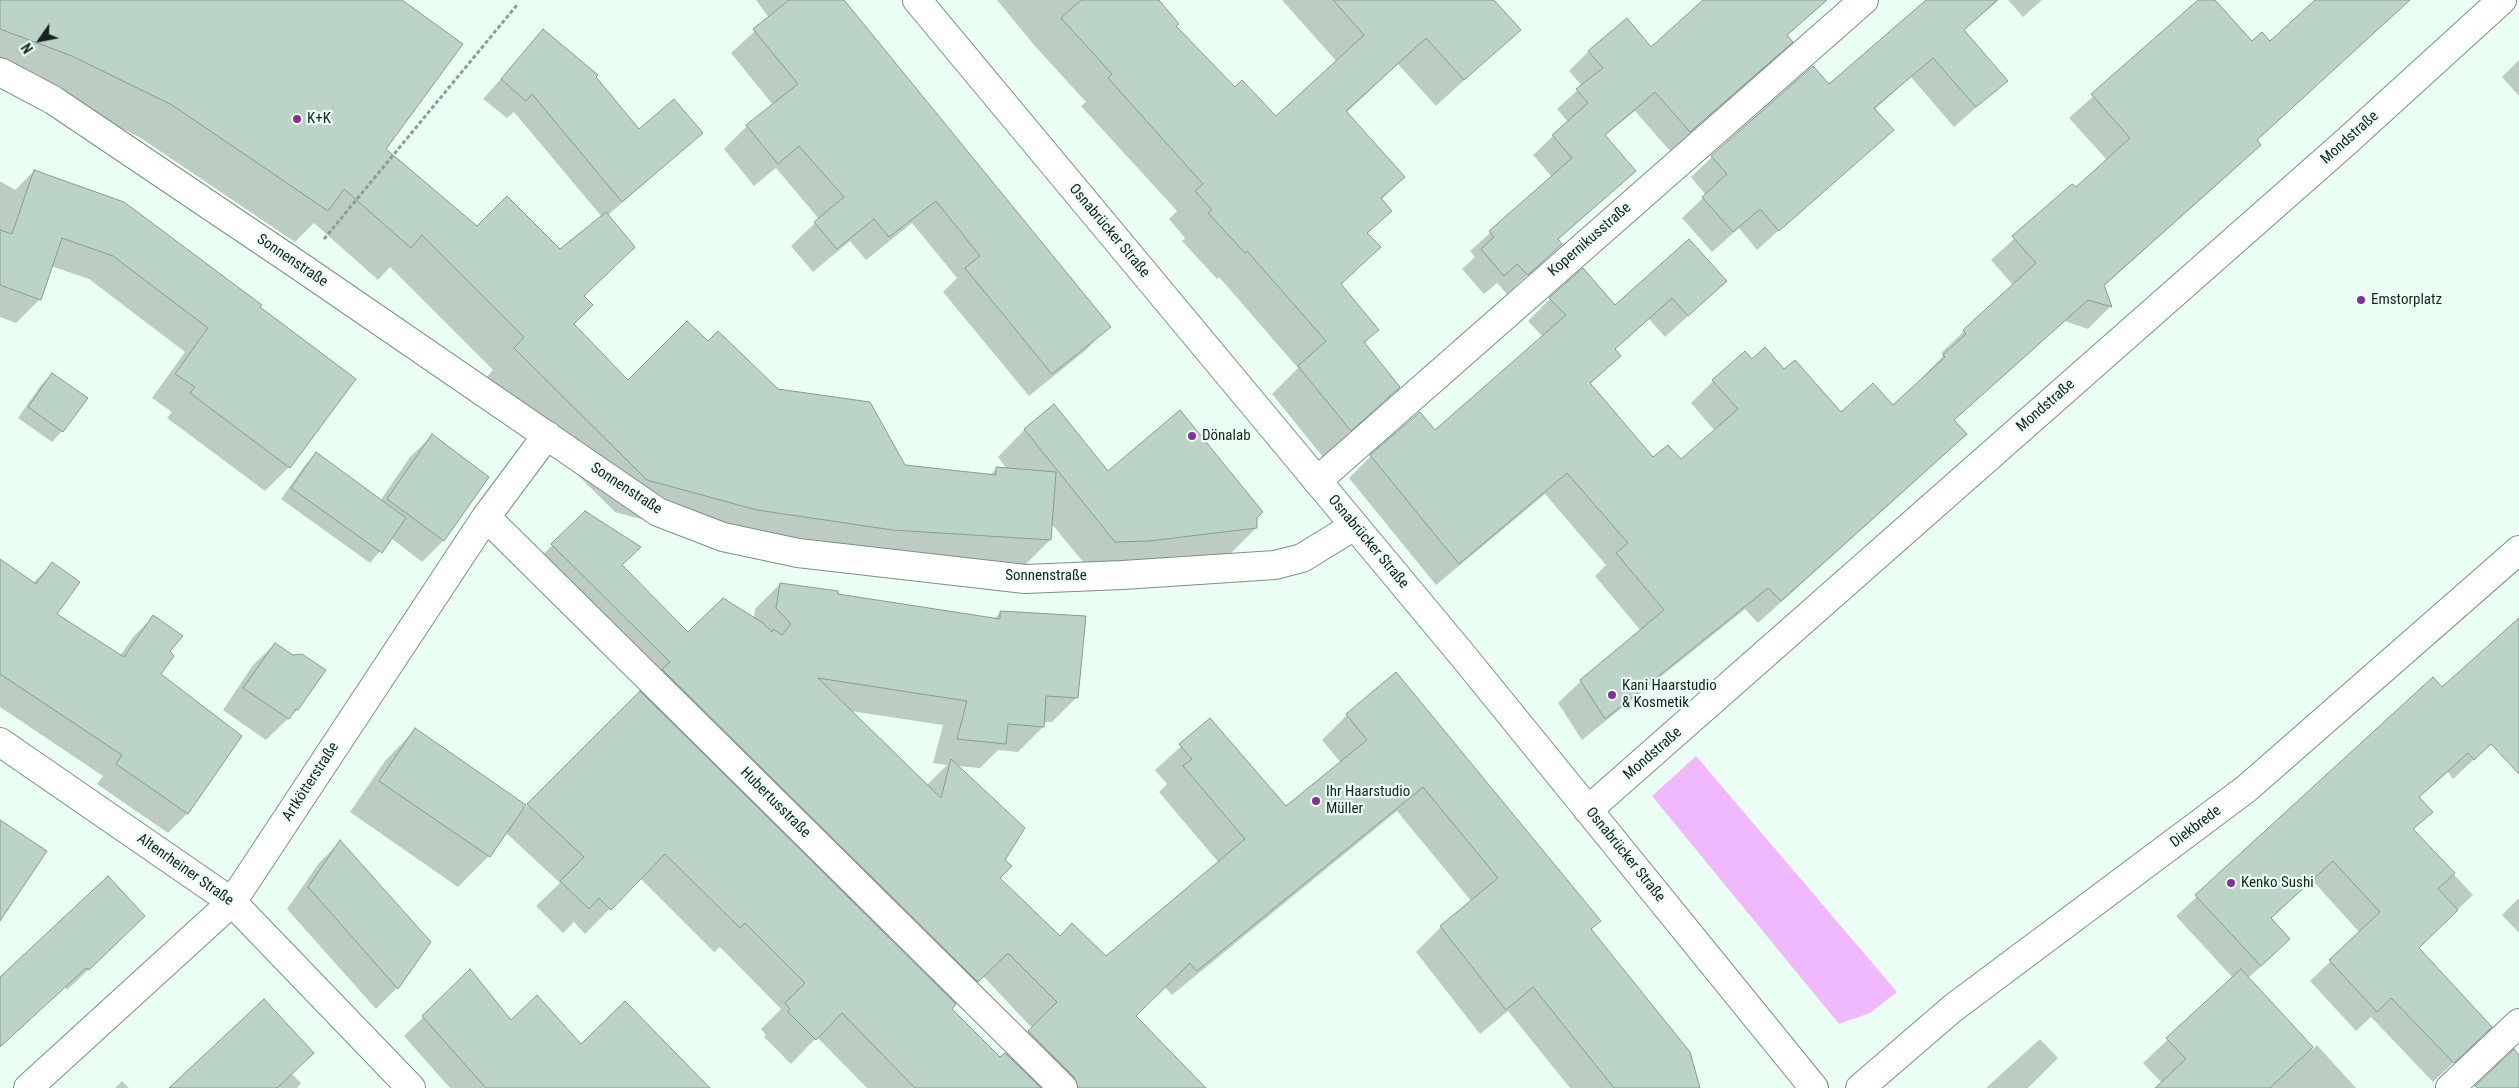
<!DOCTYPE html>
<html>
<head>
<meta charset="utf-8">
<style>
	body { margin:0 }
	#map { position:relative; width:2519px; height:1088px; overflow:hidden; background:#ebfff4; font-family:"Roboto Condensed",sans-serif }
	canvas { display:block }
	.north { position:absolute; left:15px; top:15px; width:50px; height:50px; -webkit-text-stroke:4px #ebfff4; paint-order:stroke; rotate:237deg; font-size:14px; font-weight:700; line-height:20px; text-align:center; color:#18211d }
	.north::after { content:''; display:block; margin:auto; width:18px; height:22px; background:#18211d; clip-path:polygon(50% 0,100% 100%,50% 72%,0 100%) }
</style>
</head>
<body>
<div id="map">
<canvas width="2519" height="1088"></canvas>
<div class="north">N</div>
</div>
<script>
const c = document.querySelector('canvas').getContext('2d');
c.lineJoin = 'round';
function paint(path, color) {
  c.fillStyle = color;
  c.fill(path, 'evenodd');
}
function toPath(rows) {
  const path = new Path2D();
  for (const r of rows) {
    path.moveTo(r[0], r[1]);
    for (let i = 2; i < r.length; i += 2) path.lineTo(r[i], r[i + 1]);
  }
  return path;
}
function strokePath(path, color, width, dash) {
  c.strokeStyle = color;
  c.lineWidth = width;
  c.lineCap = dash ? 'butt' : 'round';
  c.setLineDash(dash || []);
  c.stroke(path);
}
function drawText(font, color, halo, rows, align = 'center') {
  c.font = font + ' "Roboto Condensed",sans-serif';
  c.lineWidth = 4.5;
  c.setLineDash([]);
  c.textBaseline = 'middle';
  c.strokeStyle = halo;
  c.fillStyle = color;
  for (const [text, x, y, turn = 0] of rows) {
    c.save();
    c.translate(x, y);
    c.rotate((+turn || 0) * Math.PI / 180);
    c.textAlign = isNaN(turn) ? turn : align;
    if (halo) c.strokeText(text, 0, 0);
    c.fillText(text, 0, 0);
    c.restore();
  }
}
paint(toPath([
	[1696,756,1897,992,1870,1013,1839,1024,1652,796]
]), '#efb8ff');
paint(toPath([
	[0,0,400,0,385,149,477,227,560,251,602,217,514,112,507,118,483,99,543,31,594,77,639,131,701,133,607,216,583,297,572,324,628,381,708,343,777,390,904,466,989,476,997,468,1007,469,998,457,1024,430,1054,406,1107,473,1255,519,1256,528,1229,555,1088,568,1051,523,1050,540,1018,572,724,542,615,512,483,381,493,370,390,267,378,280,314,223,295,242,139,137,40,87,0,73],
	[756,0,842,0,1109,326,1086,350,1029,396,943,292,957,278,912,223,866,260,850,241,813,272,791,246,819,219,776,168,754,186,724,149,747,126,773,105,731,53,769,18],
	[997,0,1144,0,1235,89,1276,118,1337,62,1282,0,1492,0,1519,30,1436,106,1398,64,1346,113,1404,177,1381,200,1390,211,1367,234,1379,247,1340,285,1377,330,1364,344,1398,387,1323,457,1272,394,1298,368,1219,277,1217,279,1182,241,1185,238,1169,219,1177,211,1081,106,1086,102,1034,45],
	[1720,0,1827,0,1786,36,1791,42,1772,61,1670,151,1635,111,1604,136,1634,171,1557,240,1561,244,1507,294,1497,283,1484,294,1462,269,1475,257,1470,251,1552,177,1533,155,1568,122,1557,109,1582,86,1569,71,1589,51,1651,48],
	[1927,0,1999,0,1963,31,2006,81,1954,127,1911,77,1874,110,1892,129,1757,250,1739,228,1712,252,1682,218,1706,195,1691,177,1712,157,1829,86],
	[2008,0,2042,0,2023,17],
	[2200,0,2214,0,2252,43,2270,42,2315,0,2399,0,2403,5,2256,141,2259,145,2237,167,2103,287,2110,307,2088,329,2065,321,1953,421,1965,434,1943,456,1758,623,1745,609,1582,740,1558,703,1581,681,1641,631,1595,576,1606,565,1545,494,1436,585,1349,478,1371,456,1435,432,1543,337,1528,321,1550,299,1615,307,1726,281,1665,337,1649,319,1614,350,1619,356,1589,385,1653,459,1681,461,1715,431,1691,403,1713,381,1752,360,1784,370,1841,413,1893,407,1923,379,1922,378,1944,355,1941,353,2013,285,1991,260,2072,185,2076,189,2107,160,2069,118],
	[2519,60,2519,96,2502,77],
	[34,171,258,308,289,467,265,491,167,418,172,412,152,398,185,352,89,279,51,266,40,299,16,323,0,317,0,181,15,190],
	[52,374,62,431,52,442,18,418,41,385],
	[432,436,487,477,443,541,422,562,391,538,370,563,281,499,306,464,316,454,380,501,410,457],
	[585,513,621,565,688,633,754,619,755,609,780,584,836,596,994,619,1001,612,1077,697,1052,722,1043,722,1043,727,1018,752,998,750,980,768,957,766,1003,860,999,878,1059,937,1106,957,1219,863,1159,792,1167,784,1155,770,1210,720,1285,808,1341,763,1322,740,1347,715,1590,929,1694,1088,1570,1088,1508,1011,1480,1034,1416,952,1441,927,1472,902,1397,811,1172,995,1164,986,1134,1016,1205,1088,867,1088,817,1037,791,1064,764,1037,766,1035,761,1029,781,1009,720,947,714,952,640,878,585,934,574,922,563,933,536,906,560,883,505,832,489,856,458,887,350,812,385,761,415,730,522,811,646,687,527,570],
	[850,711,943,725,933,763,947,765,926,786],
	[983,976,1032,1028,1000,1059,950,1009],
	[0,561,33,583,52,564,56,615,120,656,133,637,153,617,168,651,160,675,188,813,168,833,97,784,103,776,0,707],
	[275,644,297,710,266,740,223,710,253,665],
	[2433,679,2483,751,2453,779,2448,772,2418,798,2431,812,2413,830,2473,895,2417,948,2471,1046,2433,1082,2371,1017,2356,1031,2310,981,2360,933,2312,880,2270,919,2269,959,2248,978,2313,1049,2317,1045,2356,1088,2157,1088,2162,1083,2143,1063,2233,978,2176,916],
	[340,842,430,942,397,988,376,1009,287,909,319,863],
	[2519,898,2519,933,2502,915],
	[123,937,67,990,65,987,0,1047,0,979],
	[470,971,511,1021,707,1088,450,1088,404,1036],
	[2040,1039,2058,1058,2028,1088,1986,1088],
	[292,1074,301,1083,297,1088,171,1088],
	[122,1081,129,1088,115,1088]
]), '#0003');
const building = toPath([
	[0,0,402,0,463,44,386,149,477,226,507,196,560,249,606,212,635,247,584,296,593,305,574,324,628,380,687,321,708,341,718,331,778,389,870,402,905,465,996,475,996,467,1056,472,1051,540,893,530,757,510,647,480,514,348,524,337,422,235,411,248,344,189,328,211,172,105,72,56,0,29,0,0],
	[789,0,844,0,1111,327,1052,374,965,268,980,256,936,201,889,237,874,219,837,249,814,222,844,197,799,146,778,164,746,125,798,84,753,29,789,0],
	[1081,0,1159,0,1179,24,1176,26,1235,87,1242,80,1276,116,1364,35,1333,0,1494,0,1521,30,1464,80,1426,38,1346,111,1405,177,1381,198,1392,211,1367,233,1381,247,1341,284,1379,330,1364,342,1400,387,1351,431,1298,366,1326,341,1247,251,1245,253,1208,213,1212,210,1195,191,1203,184,1108,78,1112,74,1061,18,1081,0],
	[1703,0,1827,0,1787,35,1793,42,1690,132,1655,92,1605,135,1636,171,1558,239,1562,244,1528,275,1517,264,1504,276,1481,249,1494,237,1489,231,1572,158,1552,135,1588,103,1576,89,1603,68,1588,51,1627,18,1651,47,1703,0],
	[1926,0,1997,0,1964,30,2008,81,1976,107,1933,58,1874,108,1894,130,1779,231,1760,209,1733,232,1702,197,1727,174,1711,156,1813,66,1829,84,1926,0],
	[2198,0,2215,0,2252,41,2262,32,2270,41,2315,0,2410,0,2257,140,2261,145,2104,285,2112,307,2088,300,1954,420,1967,434,1781,601,1768,588,1605,719,1580,680,1664,610,1616,553,1628,543,1567,473,1459,564,1370,455,1420,412,1435,430,1566,315,1549,298,1583,268,1615,305,1689,239,1727,281,1688,316,1672,298,1615,349,1621,356,1590,383,1653,457,1668,445,1681,459,1738,409,1712,380,1745,351,1752,359,1765,347,1784,369,1795,360,1841,412,1873,383,1893,405,1945,357,1943,355,1966,334,1963,330,2036,263,2012,236,2072,184,2076,187,2130,138,2091,94,2198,0],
	[543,29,598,75,596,77,639,129,674,99,703,133,622,202,532,94,526,101,501,79,543,29],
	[34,170,124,202,262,305,260,307,356,379,290,468,190,393,195,387,175,374,208,328,113,256,62,238,41,300,0,285,0,230,12,234,34,170],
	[52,373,88,398,63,432,28,407,52,373],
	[1054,404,1108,471,1180,410,1263,512,1257,518,1257,528,1149,541,1115,542,1024,429,1054,404],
	[432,434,489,477,444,541,387,499,432,434],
	[316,452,406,518,382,553,291,488,316,452],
	[585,511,641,547,622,565,688,632,723,598,763,623,772,632,773,629,782,635,791,624,776,608,780,583,838,591,838,594,1000,619,1000,611,1086,616,1078,698,1046,696,1044,727,1008,724,1006,744,957,739,967,701,818,678,941,798,951,759,1025,828,1005,860,1012,866,1000,878,1060,936,1072,923,1106,956,1245,839,1183,766,1192,759,1179,744,1210,718,1286,806,1367,740,1346,714,1396,672,1601,921,1591,929,1690,1052,1700,1088,1614,1088,1533,987,1506,1010,1440,926,1498,878,1423,787,1197,971,1190,963,1136,1016,1206,1088,1078,1088,1074,1077,1028,1031,1057,1002,1008,953,978,982,662,669,670,662,551,544,585,511],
	[0,559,36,584,52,562,80,582,57,614,124,657,153,615,183,636,170,651,174,656,161,674,242,736,188,814,116,764,122,755,0,674,0,559],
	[2519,618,2519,774,2491,744,2474,760,2468,753,2419,797,2433,812,2413,829,2455,873,2438,889,2458,910,2419,948,2492,1027,2454,1063,2391,998,2377,1012,2329,960,2380,912,2333,861,2271,918,2290,939,2261,966,2195,895,2433,677,2442,687,2519,618],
	[275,643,293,655,302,654,326,670,298,710,296,709,289,719,243,688,275,643],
	[640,691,956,1004,952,1009,1000,1057,1005,1053,1041,1088,915,1088,842,1013,816,1040,788,1012,790,1009,785,1003,805,983,745,923,740,928,665,854,611,910,599,898,589,909,560,881,584,857,527,804,640,691],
	[415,728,526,805,490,857,379,781,415,728],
	[0,820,47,851,0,921,0,820],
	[340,840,431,942,398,989,308,887,340,840],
	[108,876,145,916,89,970,86,968,0,1047,0,977,108,876],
	[470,969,511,1020,537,995,581,1044,625,1001,710,1088,486,1088,422,1016,470,969],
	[2241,969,2313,1047,2270,1088,2155,1088,2186,1059,2166,1038,2241,969],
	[264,999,314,1053,277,1088,169,1088,264,999],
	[2514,1049,2519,1055,2519,1088,2478,1088,2475,1086,2514,1049]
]);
paint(building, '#bcd4c7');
strokePath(building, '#869c91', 1);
const street = toPath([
	[0,72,53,100,301,267,658,512,723,537,798,553,1025,579,1123,575,1275,565,1302,558,1354,526],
	[1317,481,1864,0],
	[486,517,1063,1088],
	[0,742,232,902,411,1088],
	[1588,810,2346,142,2502,0],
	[28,1088,232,902,486,517,547,435],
	[1860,1088,1953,1008,2246,789,2519,550],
	[2450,1088,2519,1023]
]);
const secondary = toPath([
	[917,0,1464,657,1814,1088]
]);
strokePath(street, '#7a9085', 30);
strokePath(secondary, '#7a9085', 30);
strokePath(toPath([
	[324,239,517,5]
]), '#8d9c94', 3, [4, 2.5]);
strokePath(street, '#fff', 28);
strokePath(secondary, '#fff', 28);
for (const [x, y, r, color] of [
	[297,119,5,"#862e9c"],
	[2361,300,5,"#862e9c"],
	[1192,436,5,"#862e9c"],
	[1612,695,5,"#862e9c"],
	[1316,801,5,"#862e9c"],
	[2231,883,5,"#862e9c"]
]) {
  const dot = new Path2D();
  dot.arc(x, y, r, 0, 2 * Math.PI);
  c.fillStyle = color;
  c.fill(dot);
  strokePath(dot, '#ebfff4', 2);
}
drawText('15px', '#18211d', '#ebfff4', [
	["K+K",307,119],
	["Emstorplatz",2371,300],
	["Dönalab",1202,436],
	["Kani Haarstudio",1622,686],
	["& Kosmetik",1622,703],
	["Ihr Haarstudio",1326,792],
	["Müller",1326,809],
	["Kenko Sushi",2241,883]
], 'left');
drawText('15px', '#18211d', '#ebfff4', [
	["Mondstraße",2350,138,-42],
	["Osnabrücker Straße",1109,231,50],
	["Kopernikusstraße",1590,240,-41],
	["Sonnenstraße",292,261,34],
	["Mondstraße",2046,406,-41],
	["Sonnenstraße",626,489,33],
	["Osnabrücker Straße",1368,542,50],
	["Sonnenstraße",1046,576],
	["Mondstraße",1653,754,-41],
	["Artkötterstraße",311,782,-57],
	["Hubertusstraße",775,803,45],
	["Diekbrede",2196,827,-37],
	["Osnabrücker Straße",1625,855,51],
	["Altenrheiner Straße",185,870,35]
]);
</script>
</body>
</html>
